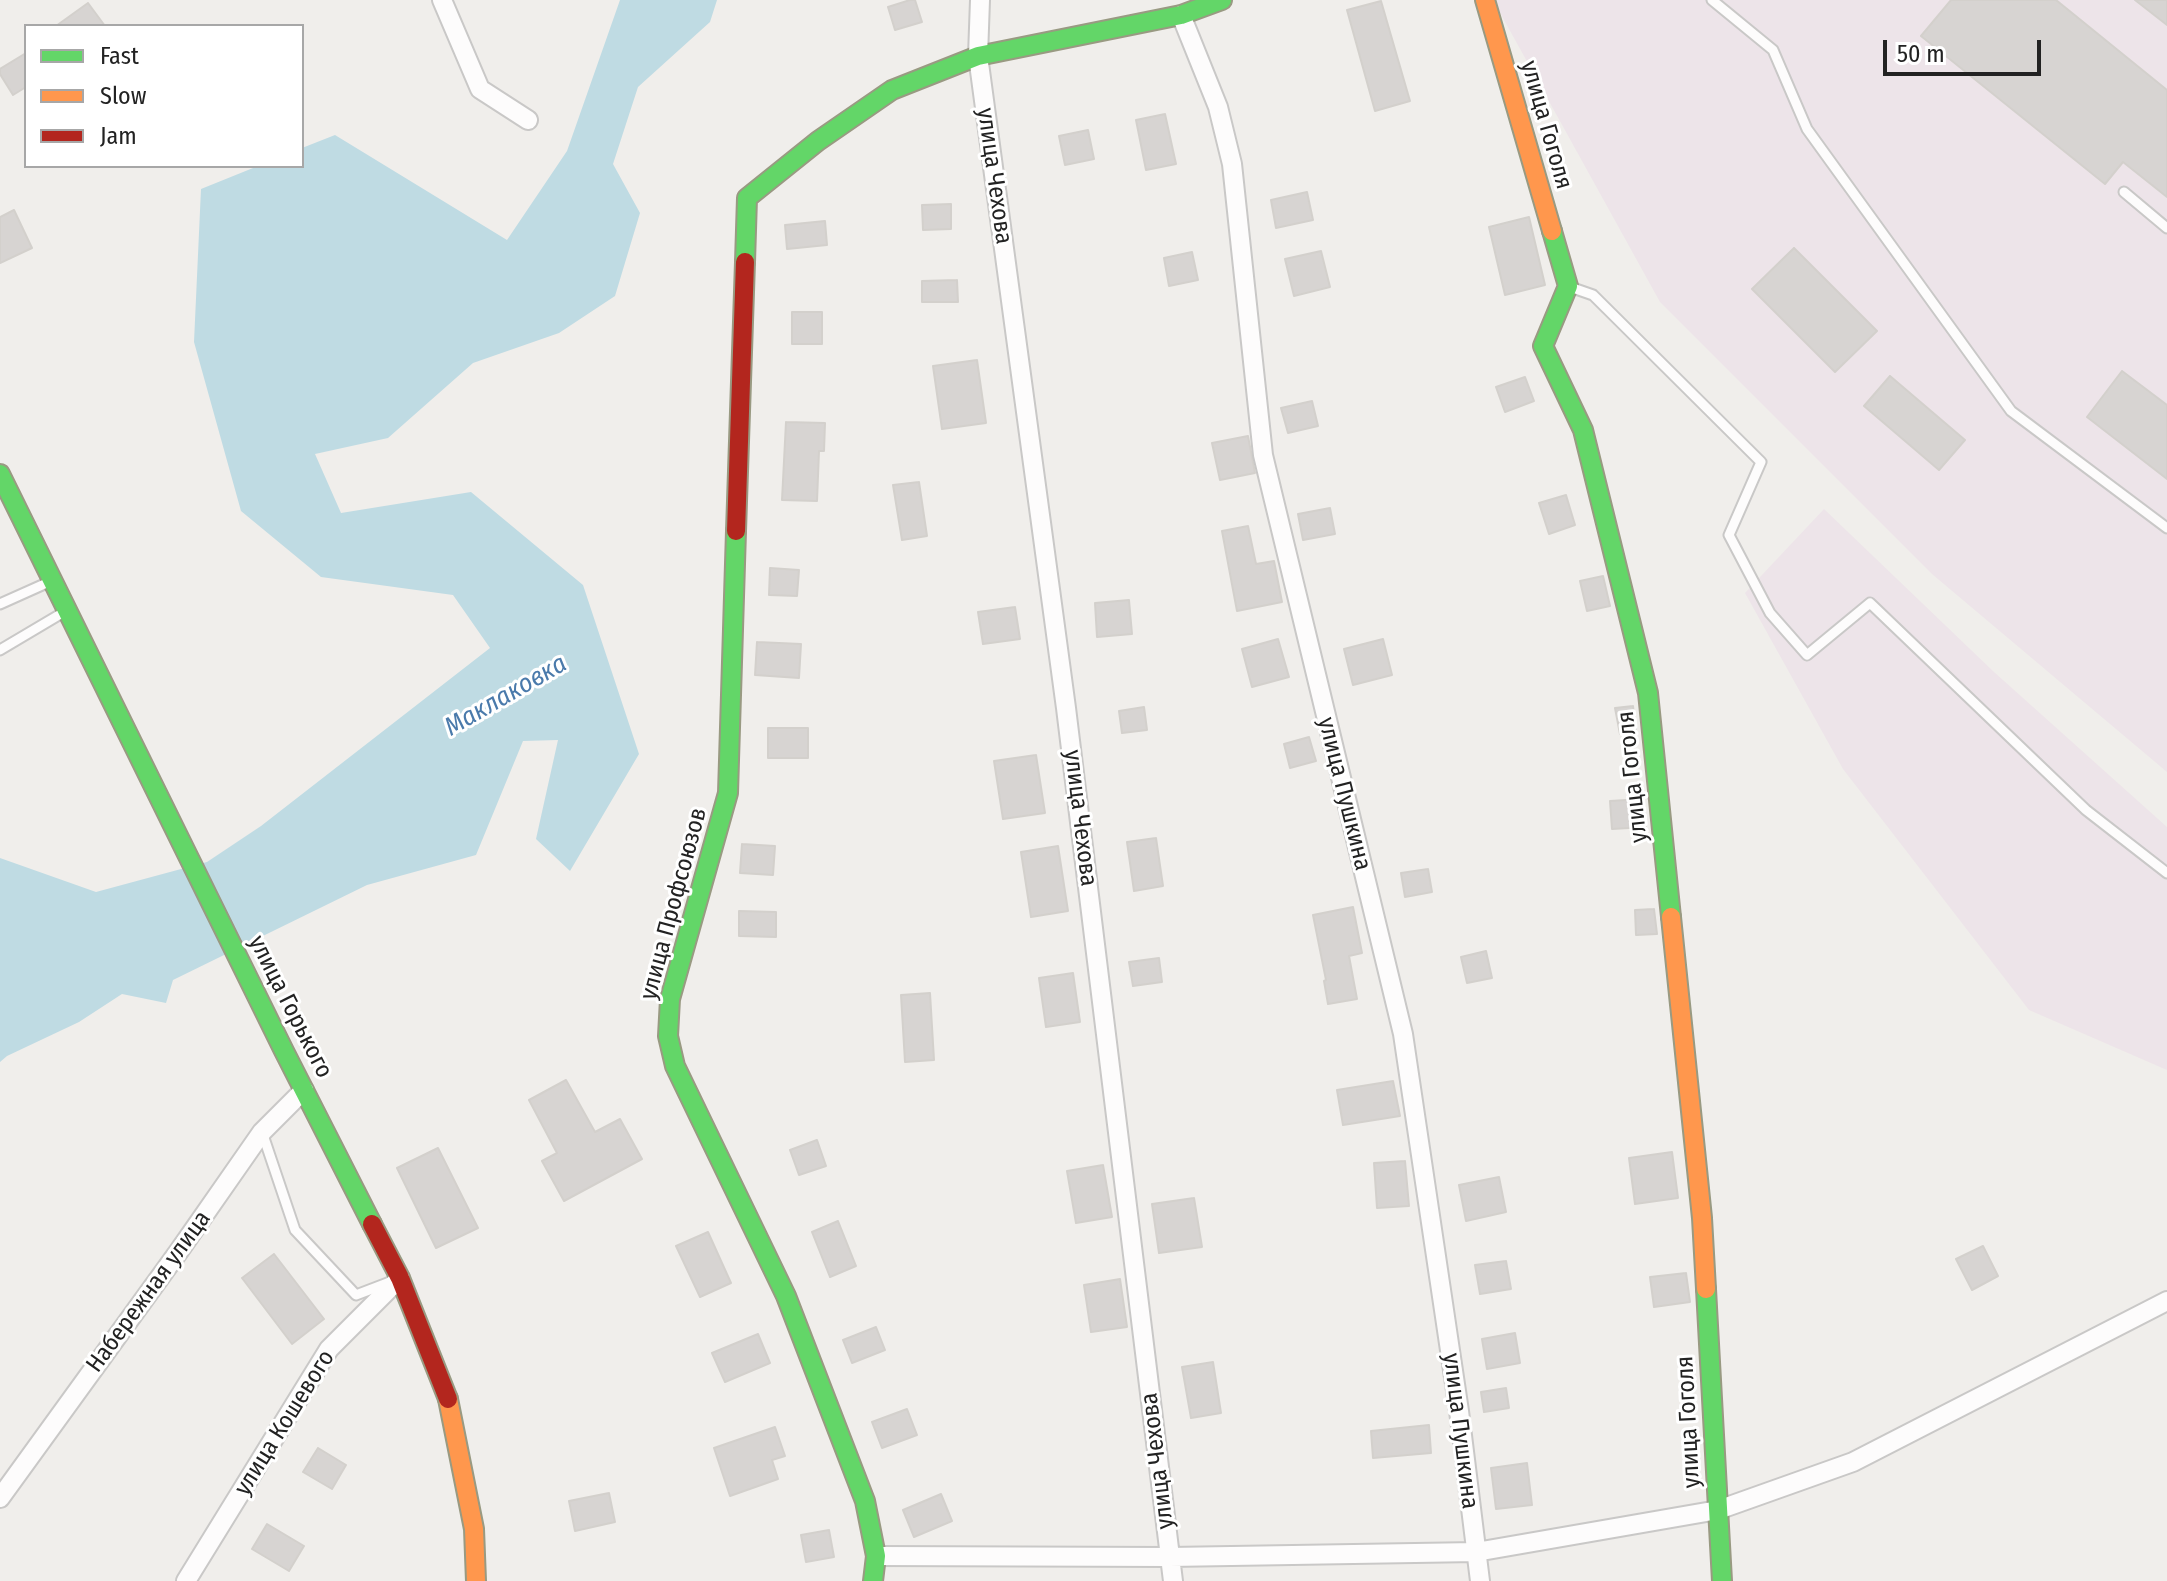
<!DOCTYPE html>
<html>
<head>
<meta charset="utf-8">
<style>
	body { margin:0 }
	#map { position:relative; width:2167px; height:1581px; overflow:hidden; background:#f0eeeb; font-family:"Fira Sans Condensed",sans-serif }
	canvas { display:block }
	.legend { position:absolute; left:24px; top:24px; width:280px; height:144px; box-sizing:border-box; background:#fff; border:2px solid #a7a7a7; margin:0; padding:10px 14px; list-style:none; font-size:24px; color:#222 }
	.legend li { display:flex; align-items:center; gap:16px; height:40px }
	.legend b { width:40px; border:2px solid #a7a7a7 }
	.scale { position:absolute; left:1883px; top:40px; width:158px; height:36px; box-sizing:border-box; border:4px solid #222; border-top:0; padding-left:10px; font-size:24px; line-height:28px; white-space:nowrap; color:#222; -webkit-text-stroke:6px #fff; paint-order:stroke }
</style>
</head>
<body>
<div id="map">
<canvas width="2167" height="1581"></canvas>
<ul class="legend">
<li><b style="height:10px;background:#63d668"></b>Fast</li>
<li><b style="height:10px;background:#ff974d"></b>Slow</li>
<li><b style="height:10px;background:#b3261e"></b>Jam</li>
</ul>
<div class="scale">50 m</div>
</div>
<script>
const c = document.querySelector('canvas').getContext('2d');
c.lineJoin = 'round';
function paint(path, color) {
  c.fillStyle = color;
  c.fill(path, 'evenodd');
}
function toPath(rows) {
  const path = new Path2D();
  for (const r of rows) {
    path.moveTo(r[0], r[1]);
    for (let i = 2; i < r.length; i += 2) path.lineTo(r[i], r[i + 1]);
  }
  return path;
}
function strokePath(path, color, width, dash) {
  c.strokeStyle = color;
  c.lineWidth = width;
  c.lineCap = dash ? 'butt' : 'round';
  c.setLineDash(dash || []);
  c.stroke(path);
}
function drawText(font, color, halo, rows, align = 'center') {
  c.font = font + ' "Fira Sans Condensed",sans-serif';
  c.lineWidth = 6;
  c.setLineDash([]);
  c.textBaseline = 'middle';
  c.strokeStyle = halo;
  c.fillStyle = color;
  for (const [text, x, y, turn = 0] of rows) {
    c.save();
    c.translate(x, y);
    c.rotate((+turn || 0) * Math.PI / 180);
    c.textAlign = isNaN(turn) ? turn : align;
    if (halo) c.strokeText(text, 0, 0);
    c.fillText(text, 0, 0);
    c.restore();
  }
}
paint(toPath([
	[1493,0,2167,0,2167,772,1932,574,1660,302],
	[1824,509,1994,672,2167,827,2167,1070,2029,1010,1843,769,1745,593]
]), '#ede4e9');
paint(toPath([
	[620,0,717,0,710,22,638,87,613,164,640,213,615,296,559,333,473,363,388,438,315,454,341,513,471,492,583,585,639,754,570,871,536,839,558,740,523,741,476,855,367,885,173,980,166,1003,122,994,79,1022,7,1056,0,1062,0,858,96,892,207,862,261,826,490,648,453,595,321,577,241,511,194,342,201,189,258,166,302,166,302,148,335,135,507,240,567,151]
]), '#bfdbe3');
const building = toPath([
	[910,0,915,0,922,22,895,30,888,7,910,0],
	[1951,0,2056,0,2167,90,2167,197,2123,162,2105,184,1921,36,1951,0],
	[2135,0,2167,0,2167,25,2135,0],
	[1381,1,1410,101,1375,111,1347,10,1381,1],
	[88,3,105,26,56,26,88,3],
	[26,53,26,87,13,95,0,74,0,69,26,53],
	[1165,114,1176,164,1146,170,1136,120,1165,114],
	[1088,130,1094,159,1065,165,1059,136,1088,130],
	[1307,192,1313,220,1276,228,1271,200,1307,192],
	[951,204,951,229,923,230,922,205,951,204],
	[14,210,32,248,0,263,0,217,14,210],
	[1529,217,1545,285,1505,295,1489,227,1529,217],
	[825,221,827,245,787,249,785,225,825,221],
	[1794,248,1877,331,1835,372,1752,289,1794,248],
	[1321,251,1330,287,1294,296,1285,259,1321,251],
	[1192,252,1198,280,1169,286,1164,258,1192,252],
	[957,280,958,302,922,302,922,281,957,280],
	[792,312,822,312,822,344,792,344,792,312],
	[977,360,986,423,942,429,933,366,977,360],
	[2122,371,2167,405,2167,479,2087,417,2122,371],
	[1890,376,1965,440,1939,470,1864,406,1890,376],
	[1525,377,1534,401,1505,412,1496,387,1525,377],
	[1312,401,1318,426,1288,433,1281,408,1312,401],
	[786,422,825,423,824,451,819,451,817,501,782,500,786,422],
	[1248,436,1255,473,1220,480,1212,443,1248,436],
	[919,482,927,536,902,540,893,485,919,482],
	[1566,495,1575,525,1549,534,1539,503,1566,495],
	[1330,508,1335,534,1303,540,1298,514,1330,508],
	[1248,526,1256,564,1274,561,1282,602,1237,611,1222,531,1248,526],
	[770,568,799,570,797,596,769,595,770,568],
	[1603,576,1610,606,1587,611,1580,581,1603,576],
	[1129,600,1132,634,1097,637,1095,603,1129,600],
	[1015,607,1020,639,983,644,978,612,1015,607],
	[1278,639,1289,677,1252,687,1242,649,1278,639],
	[1383,639,1392,675,1353,685,1344,649,1383,639],
	[757,642,801,644,799,678,755,675,757,642],
	[1633,706,1636,731,1620,734,1615,708,1633,706],
	[1144,707,1147,730,1122,733,1119,711,1144,707],
	[768,728,808,728,808,758,768,758,768,728],
	[1309,737,1316,761,1290,768,1284,744,1309,737],
	[1036,755,1045,813,1003,819,994,761,1036,755],
	[1643,799,1646,827,1612,829,1610,801,1643,799],
	[1156,838,1163,886,1134,891,1127,842,1156,838],
	[742,844,775,846,773,875,740,873,742,844],
	[1058,846,1068,911,1031,917,1021,852,1058,846],
	[1428,869,1432,892,1405,897,1401,873,1428,869],
	[1353,907,1362,953,1349,956,1357,999,1328,1004,1324,981,1326,980,1313,915,1353,907],
	[1654,909,1657,934,1636,935,1635,910,1654,909],
	[739,911,776,912,776,937,739,936,739,911],
	[1486,951,1492,978,1467,983,1461,957,1486,951],
	[1159,958,1162,982,1133,986,1129,962,1159,958],
	[1073,973,1080,1022,1046,1027,1039,978,1073,973],
	[930,993,934,1060,905,1062,901,995,930,993],
	[566,1080,595,1132,620,1119,642,1159,564,1201,542,1161,557,1153,529,1100,566,1080],
	[1393,1081,1400,1116,1343,1125,1337,1090,1393,1081],
	[817,1140,826,1166,799,1175,790,1150,817,1140],
	[438,1148,478,1228,436,1248,397,1168,438,1148],
	[1672,1152,1678,1198,1635,1204,1629,1158,1672,1152],
	[1405,1161,1409,1206,1377,1208,1374,1163,1405,1161],
	[1103,1165,1112,1217,1076,1223,1067,1171,1103,1165],
	[1499,1177,1506,1212,1466,1221,1459,1185,1499,1177],
	[1194,1198,1202,1247,1159,1253,1152,1204,1194,1198],
	[838,1221,856,1266,830,1277,812,1232,838,1221],
	[708,1232,731,1283,700,1297,676,1246,708,1232],
	[1983,1246,1998,1276,1972,1290,1956,1259,1983,1246],
	[274,1254,324,1319,292,1344,242,1278,274,1254],
	[1506,1261,1511,1289,1480,1294,1475,1265,1506,1261],
	[1686,1273,1690,1302,1654,1307,1650,1277,1686,1273],
	[1120,1279,1127,1327,1091,1332,1084,1285,1120,1279],
	[876,1327,885,1350,852,1363,843,1340,876,1327],
	[1515,1333,1520,1363,1487,1369,1482,1339,1515,1333],
	[758,1334,770,1363,725,1382,712,1353,758,1334],
	[1213,1362,1221,1413,1191,1418,1182,1367,1213,1362],
	[1506,1388,1509,1408,1484,1412,1481,1392,1506,1388],
	[907,1409,917,1435,882,1448,872,1422,907,1409],
	[1429,1425,1431,1453,1373,1458,1371,1431,1429,1425],
	[775,1427,785,1456,772,1460,778,1479,730,1496,714,1448,775,1427],
	[318,1448,346,1465,332,1489,303,1472,318,1448],
	[1527,1463,1532,1505,1496,1509,1491,1468,1527,1463],
	[609,1493,615,1522,575,1531,569,1501,609,1493],
	[941,1494,952,1521,914,1537,903,1510,941,1494],
	[267,1524,304,1546,289,1571,252,1549,267,1524],
	[829,1530,834,1557,806,1562,801,1535,829,1530]
]);
paint(building, '#d7d4d2');
strokePath(building, '#d3d0cc', 2);
const lane = toPath([
	[1712,0,1773,50,1807,129,2011,411,2167,528],
	[2124,192,2167,228],
	[1570,287,1593,295,1761,462,1729,535,1770,613,1807,655,1870,603,2086,810,2167,873],
	[0,604,49,582],
	[0,650,64,612],
	[262,1132,295,1230,356,1295,390,1282]
]);
const street = toPath([
	[442,0,480,89,528,120],
	[980,0,978,56,1066,708,1173,1581],
	[1181,15,1218,107,1232,164,1263,455,1403,1034,1459,1411,1480,1581],
	[0,1498,179,1251,262,1132,304,1090],
	[876,1556,1170,1557,1476,1552,1718,1510,1853,1462,2167,1301],
	[186,1581,329,1349,400,1278]
]);
const fast = toPath([
	[1552,231,1568,286,1543,346,1583,430,1648,693,1671,917],
	[745,262,747,198,818,141,892,90,978,56,1181,15,1222,0],
	[0,474,284,1051,372,1224],
	[736,531,728,793,670,999,668,1036,675,1066,786,1296,865,1501,876,1556,873,1581],
	[1706,1289,1722,1581]
]);
const slow = toPath([
	[1485,0,1552,231],
	[1671,917,1702,1218,1706,1289],
	[448,1399,474,1529,476,1581]
]);
const jam = toPath([
	[736,531,745,262],
	[372,1224,400,1278,448,1399]
]);
strokePath(lane, '#c9c8c7', 13);
strokePath(street, '#c9c8c7', 22);
strokePath(fast, '#999a82', 22);
strokePath(slow, '#999a82', 22);
strokePath(jam, '#999a82', 22);
strokePath(lane, '#fdfcfc', 9);
strokePath(street, '#fdfcfc', 18);
strokePath(fast, '#63d668', 18);
strokePath(slow, '#ff974d', 18);
strokePath(jam, '#b3261e', 18);
drawText('24px', '#222', '#fff', [
	["улица Гоголя",1546,125,74],
	["улица Чехова",994,176,82],
	["улица Гоголя",1633,777,-96],
	["улица Пушкина",1344,794,76],
	["улица Чехова",1080,818,83],
	["улица Профсоюзов",674,904,-75],
	["улица Горького",290,1007,63],
	["Набережная улица",149,1292,-54],
	["улица Гоголя",1689,1422,-93],
	["улица Кошевого",285,1423,-58],
	["улица Пушкина",1460,1431,83],
	["улица Чехова",1158,1461,-97]
]);
drawText('italic 26px', '#4a7aab', '#fff', [
	["Маклаковка",506,696,-30]
]);
</script>
</body>
</html>
